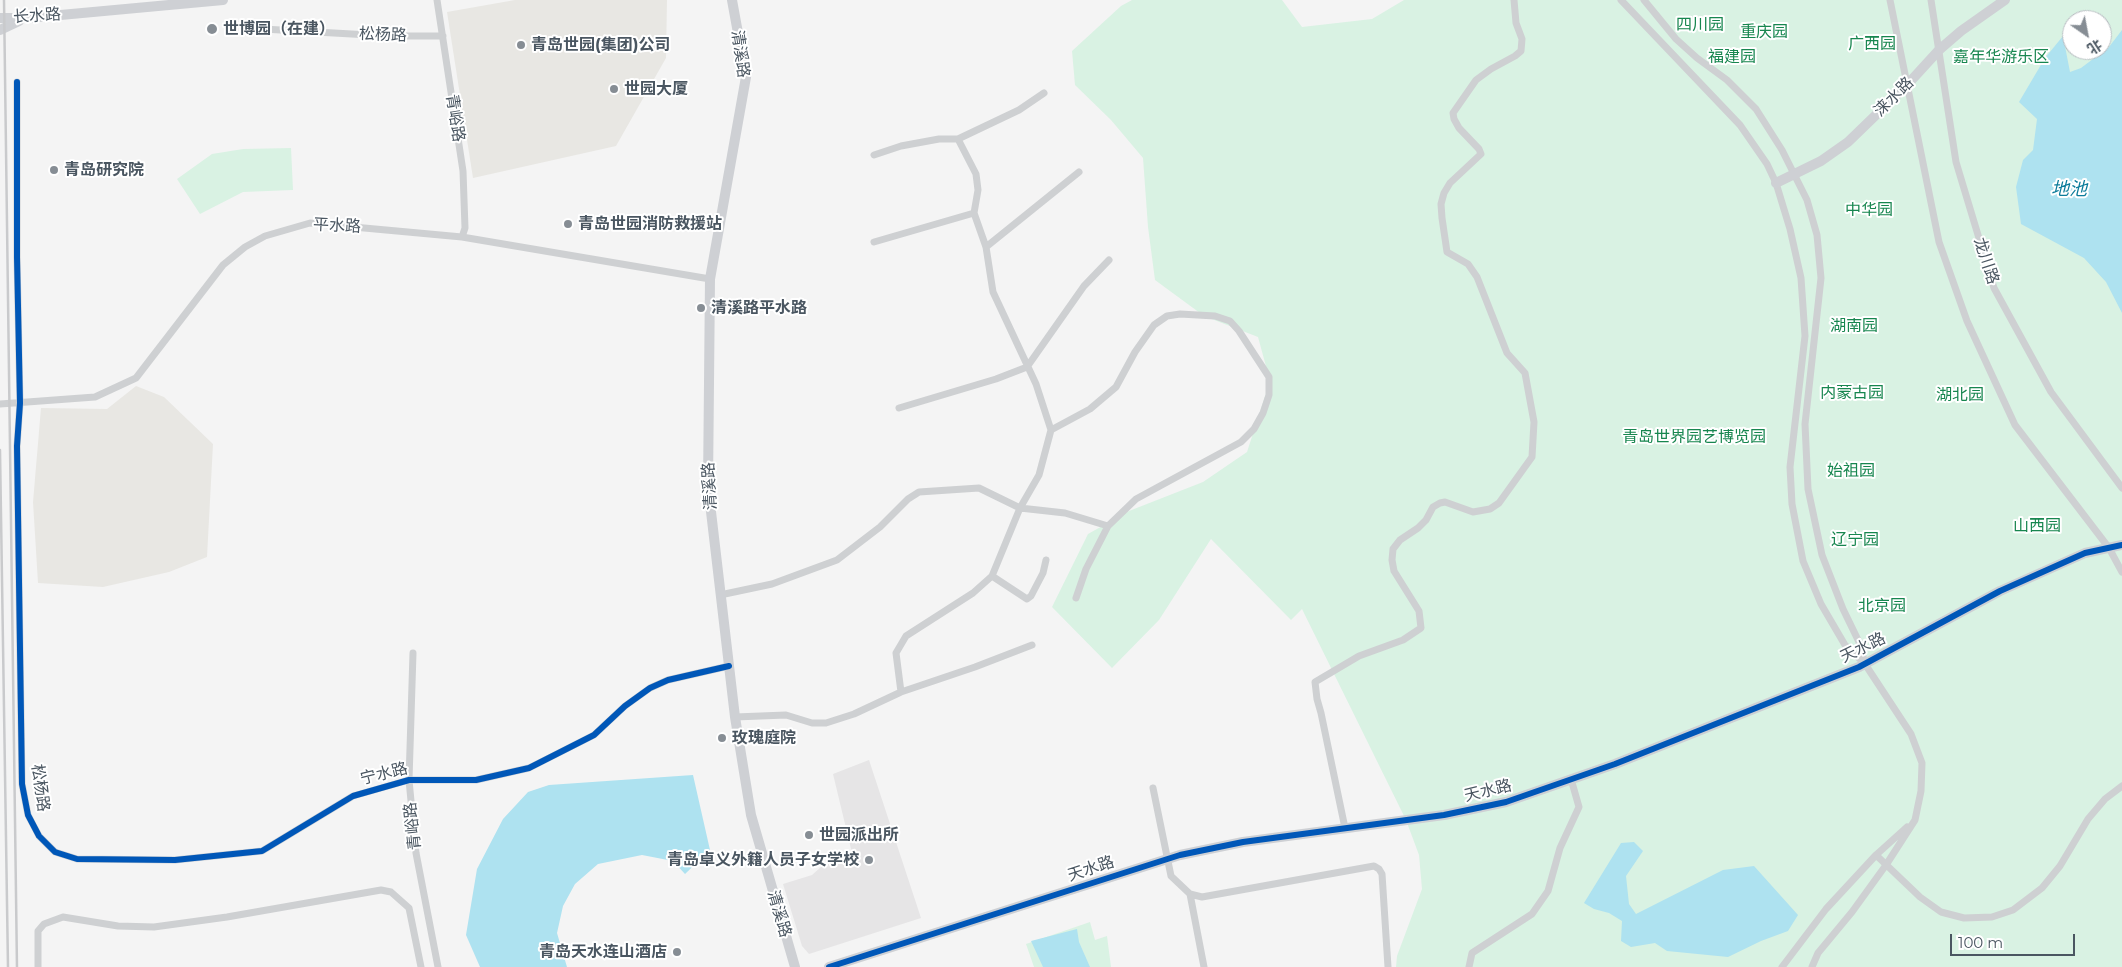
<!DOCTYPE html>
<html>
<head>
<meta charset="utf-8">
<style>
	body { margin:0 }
	#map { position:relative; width:2122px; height:967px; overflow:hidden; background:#f4f4f4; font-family:Montserrat,"Noto Sans SC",sans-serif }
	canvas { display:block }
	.north { position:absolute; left:2062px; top:10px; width:50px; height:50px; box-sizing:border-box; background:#fff; border:1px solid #b7bbc0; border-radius:50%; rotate:147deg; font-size:14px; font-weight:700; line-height:20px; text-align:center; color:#4a5661 }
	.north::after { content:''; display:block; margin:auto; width:18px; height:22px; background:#868d94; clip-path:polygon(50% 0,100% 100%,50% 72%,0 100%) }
	.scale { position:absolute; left:1950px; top:934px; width:125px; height:22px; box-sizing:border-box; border:2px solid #4a5661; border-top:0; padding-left:6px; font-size:15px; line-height:18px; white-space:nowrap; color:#4a5661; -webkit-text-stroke:4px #fff; paint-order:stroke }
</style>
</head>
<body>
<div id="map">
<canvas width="2122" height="967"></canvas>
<div class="north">北</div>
<div class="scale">100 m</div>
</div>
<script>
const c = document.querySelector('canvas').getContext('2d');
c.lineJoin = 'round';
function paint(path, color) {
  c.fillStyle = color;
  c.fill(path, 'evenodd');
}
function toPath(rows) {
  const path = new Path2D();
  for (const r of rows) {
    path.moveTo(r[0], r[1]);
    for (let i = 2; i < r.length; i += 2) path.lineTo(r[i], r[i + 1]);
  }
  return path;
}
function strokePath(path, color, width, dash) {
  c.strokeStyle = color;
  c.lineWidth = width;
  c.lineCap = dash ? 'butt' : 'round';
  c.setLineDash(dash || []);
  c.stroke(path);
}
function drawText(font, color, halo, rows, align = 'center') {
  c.font = font + ' Montserrat,"Noto Sans SC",sans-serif';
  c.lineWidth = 4;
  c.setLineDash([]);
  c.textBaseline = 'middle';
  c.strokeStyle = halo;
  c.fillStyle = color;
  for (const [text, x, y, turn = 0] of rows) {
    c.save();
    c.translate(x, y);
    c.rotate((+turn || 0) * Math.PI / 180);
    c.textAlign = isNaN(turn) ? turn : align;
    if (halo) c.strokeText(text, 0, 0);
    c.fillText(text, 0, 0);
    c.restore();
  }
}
paint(toPath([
	[515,0,667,0,666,58,616,146,473,178,447,12],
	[136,386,164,397,213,444,207,557,169,572,103,587,38,583,33,502,41,408,107,409]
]), '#e8e7e3');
paint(toPath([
	[869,760,921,918,809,954,802,946,783,884,812,875,821,867,852,853,833,774]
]), '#e6e5e6');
paint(toPath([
	[1132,0,1282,0,1302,27,1372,19,1404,0,2122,0,2122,967,1396,967,1397,956,1422,889,1419,855,1406,820,1302,609,1291,620,1211,539,1159,620,1112,668,1052,607,1088,534,1129,511,1203,482,1247,452,1270,381,1258,337,1204,316,1155,280,1148,227,1143,158,1111,120,1075,85,1072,51,1121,6],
	[2072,20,2102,20,2102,50,2072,50],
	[291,148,293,190,243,192,200,214,177,179,212,154,243,149],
	[1090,922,1095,940,1107,936,1111,967,1034,967,1026,944]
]), '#d9f2e3');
paint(toPath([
	[2122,30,2122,313,2106,282,2084,258,2021,224,2016,187,2023,160,2033,150,2037,119,2019,102,2045,58,2063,36,2070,72,2081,68,2109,47],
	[693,775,710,850,685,874,673,861,642,855,598,864,575,884,563,906,557,933,567,967,480,967,466,935,477,869,503,819,528,792,549,785],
	[1634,842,1643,851,1626,876,1629,904,1636,914,1723,870,1754,866,1798,915,1788,931,1761,941,1728,957,1667,951,1655,943,1631,947,1621,941,1622,921,1609,913,1594,909,1584,903,1621,843],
	[1077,929,1079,942,1090,967,1043,967,1031,941]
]), '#aee2f0');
strokePath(toPath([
	[437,0,463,171,465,228,462,237],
	[1621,0,1740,125,1767,164,1776,183,1790,229,1801,278,1805,336,1790,467,1792,504,1803,561,1821,604,1845,645,1865,664,1911,734,1922,763,1921,791,1915,820,1886,865,1852,912,1818,953,1812,967],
	[1644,0,1676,39,1697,58,1727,80,1756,109,1782,150,1807,200,1817,235,1821,278,1805,424,1808,489,1822,555,1843,609,1859,642,1865,664],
	[1890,0,1939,242,1967,321,2015,425,2109,548,2122,572],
	[1931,0,1956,162,1994,288,2051,392,2122,488],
	[263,29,387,36,443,36],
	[17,82,17,257,20,403,17,446,22,784,28,815,39,836,55,852,77,859,175,860,262,851,353,796,409,780,476,780,529,768,594,735,625,706,650,688,668,680,729,666],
	[874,155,901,146,939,139,958,139,1019,110,1044,93],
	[874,242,974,213],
	[986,247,1079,172],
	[0,404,95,397,136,378,223,265,245,247,265,236,310,223,462,237,710,279],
	[899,408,996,379,1027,367,1084,286,1109,260],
	[1051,430,1090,409,1116,387,1135,352,1154,325,1167,316,1180,314,1215,316,1230,321,1239,331,1269,377,1269,395,1263,413,1254,429,1241,442,1136,499,1108,526,1086,569,1076,598],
	[992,576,1027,599,1031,596,1043,573,1046,560],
	[720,595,772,584,837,560,880,527,908,499,919,492,979,488,1020,508,1065,513,1108,526],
	[413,653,409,780,416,853,438,967],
	[901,692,896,653,906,636,973,593,992,576,1020,508,1039,475,1051,430,1036,384,993,292,986,247,974,213,978,190,976,174,958,139],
	[735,717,786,715,812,723,826,723,854,714,901,692,975,667,1032,645],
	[1153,788,1171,876,1190,894,1204,967],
	[1345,828,1321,713,1317,699,1315,682,1359,656,1403,640,1421,628,1419,611,1394,571,1392,560,1393,549,1400,540,1418,528,1426,520,1433,507,1440,503,1445,502,1473,512,1490,509,1499,503,1532,457,1534,422,1525,373,1507,353,1477,277,1468,264,1447,252,1442,218,1441,204,1444,193,1450,183,1481,154,1479,149,1459,128,1454,119,1453,113,1476,80,1491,69,1515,56,1521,51,1522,39,1516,23,1514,0],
	[1876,855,1920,897,1941,912,1964,918,1992,917,2013,910,2042,888,2060,866,2088,819,2105,799,2122,786],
	[1190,894,1202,897,1374,866,1379,869,1382,874,1388,967],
	[38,967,38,931,44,924,63,917,118,926,154,927,227,917,381,890,391,892,409,908,421,967],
	[1469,967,1472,953,1532,914,1548,891,1560,848,1579,807,1571,779],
	[1782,967,1826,909,1876,855,1907,827]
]), '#ced0d2', 7);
strokePath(toPath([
	[732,0,746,77,710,279,708,486,735,717,751,815,795,967],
	[0,18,28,18,223,0],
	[0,30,19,21],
	[1776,183,1821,161,1848,142,1907,85,1939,50,1961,31,2005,0],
	[829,967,1180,855,1243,842,1444,815,1506,802,1615,764,1859,667,2000,591,2085,553,2122,545]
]), '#ced0d4', 10);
strokePath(toPath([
	[4,0,17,967],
	[0,450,8,967]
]), '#c9cacc', 2.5);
strokePath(toPath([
	[17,82,17,257,20,403,17,446,22,784,28,815,39,836,55,852,77,859,175,860,262,851,353,796,409,780,476,780,529,768,594,735,625,706,650,688,668,680,729,666],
	[829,967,1180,855,1243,842,1444,815,1506,802,1615,764,1859,667,2000,591,2085,553,2122,545]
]), '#0057b8', 6);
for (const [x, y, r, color] of [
	[212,29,6,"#868d94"],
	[521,45,5,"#868d94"],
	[614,89,5,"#868d94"],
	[54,170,5,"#868d94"],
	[568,224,5,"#868d94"],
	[701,308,5,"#868d94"],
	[722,738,5,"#868d94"],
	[809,835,5,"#868d94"],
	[869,860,5,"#868d94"],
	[677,952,5,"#868d94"]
]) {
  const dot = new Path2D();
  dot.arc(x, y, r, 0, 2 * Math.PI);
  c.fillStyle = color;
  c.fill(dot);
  strokePath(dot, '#fff', 2);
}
drawText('16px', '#4a5661', '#fff', [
	["长水路",37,16,-4],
	["松杨路",383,35,2],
	["清溪路",740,54,82],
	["涞水路",1894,97,-45],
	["青峪路",455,118,81],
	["平水路",337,226,3],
	["龙川路",1986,261,72],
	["清溪路",710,486,-93],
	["天水路",1863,648,-26],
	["宁水路",384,774,-14],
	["松杨路",40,788,82],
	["天水路",1488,791,-14],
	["青峪路",413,826,-96],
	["天水路",1091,869,-18],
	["清溪路",779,914,74]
]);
drawText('16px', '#17864f', '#fff', [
	["四川园",1700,25],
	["重庆园",1764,32],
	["广西园",1872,44],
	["福建园",1732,57],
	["嘉年华游乐区",2001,57],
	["中华园",1869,210],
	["湖南园",1854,326],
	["内蒙古园",1852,393],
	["湖北园",1960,395],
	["青岛世界园艺博览园",1694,437],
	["始祖园",1851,471],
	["山西园",2037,526],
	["辽宁园",1855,540],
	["北京园",1882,606]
]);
drawText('bold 16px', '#4a5661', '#fff', [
	["世博园（在建）",223,29],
	["青岛世园(集团)公司",531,45],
	["世园大厦",624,89],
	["青岛研究院",64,170],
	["青岛世园消防救援站",578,224],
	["清溪路平水路",711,308],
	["玫瑰庭院",732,738],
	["世园派出所",819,835],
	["青岛卓义外籍人员子女学校",859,860,"right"],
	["青岛天水连山酒店",667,952,"right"]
], 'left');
drawText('italic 18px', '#0c7c9b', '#fff', [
	["地池",2069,190]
]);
</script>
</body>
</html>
